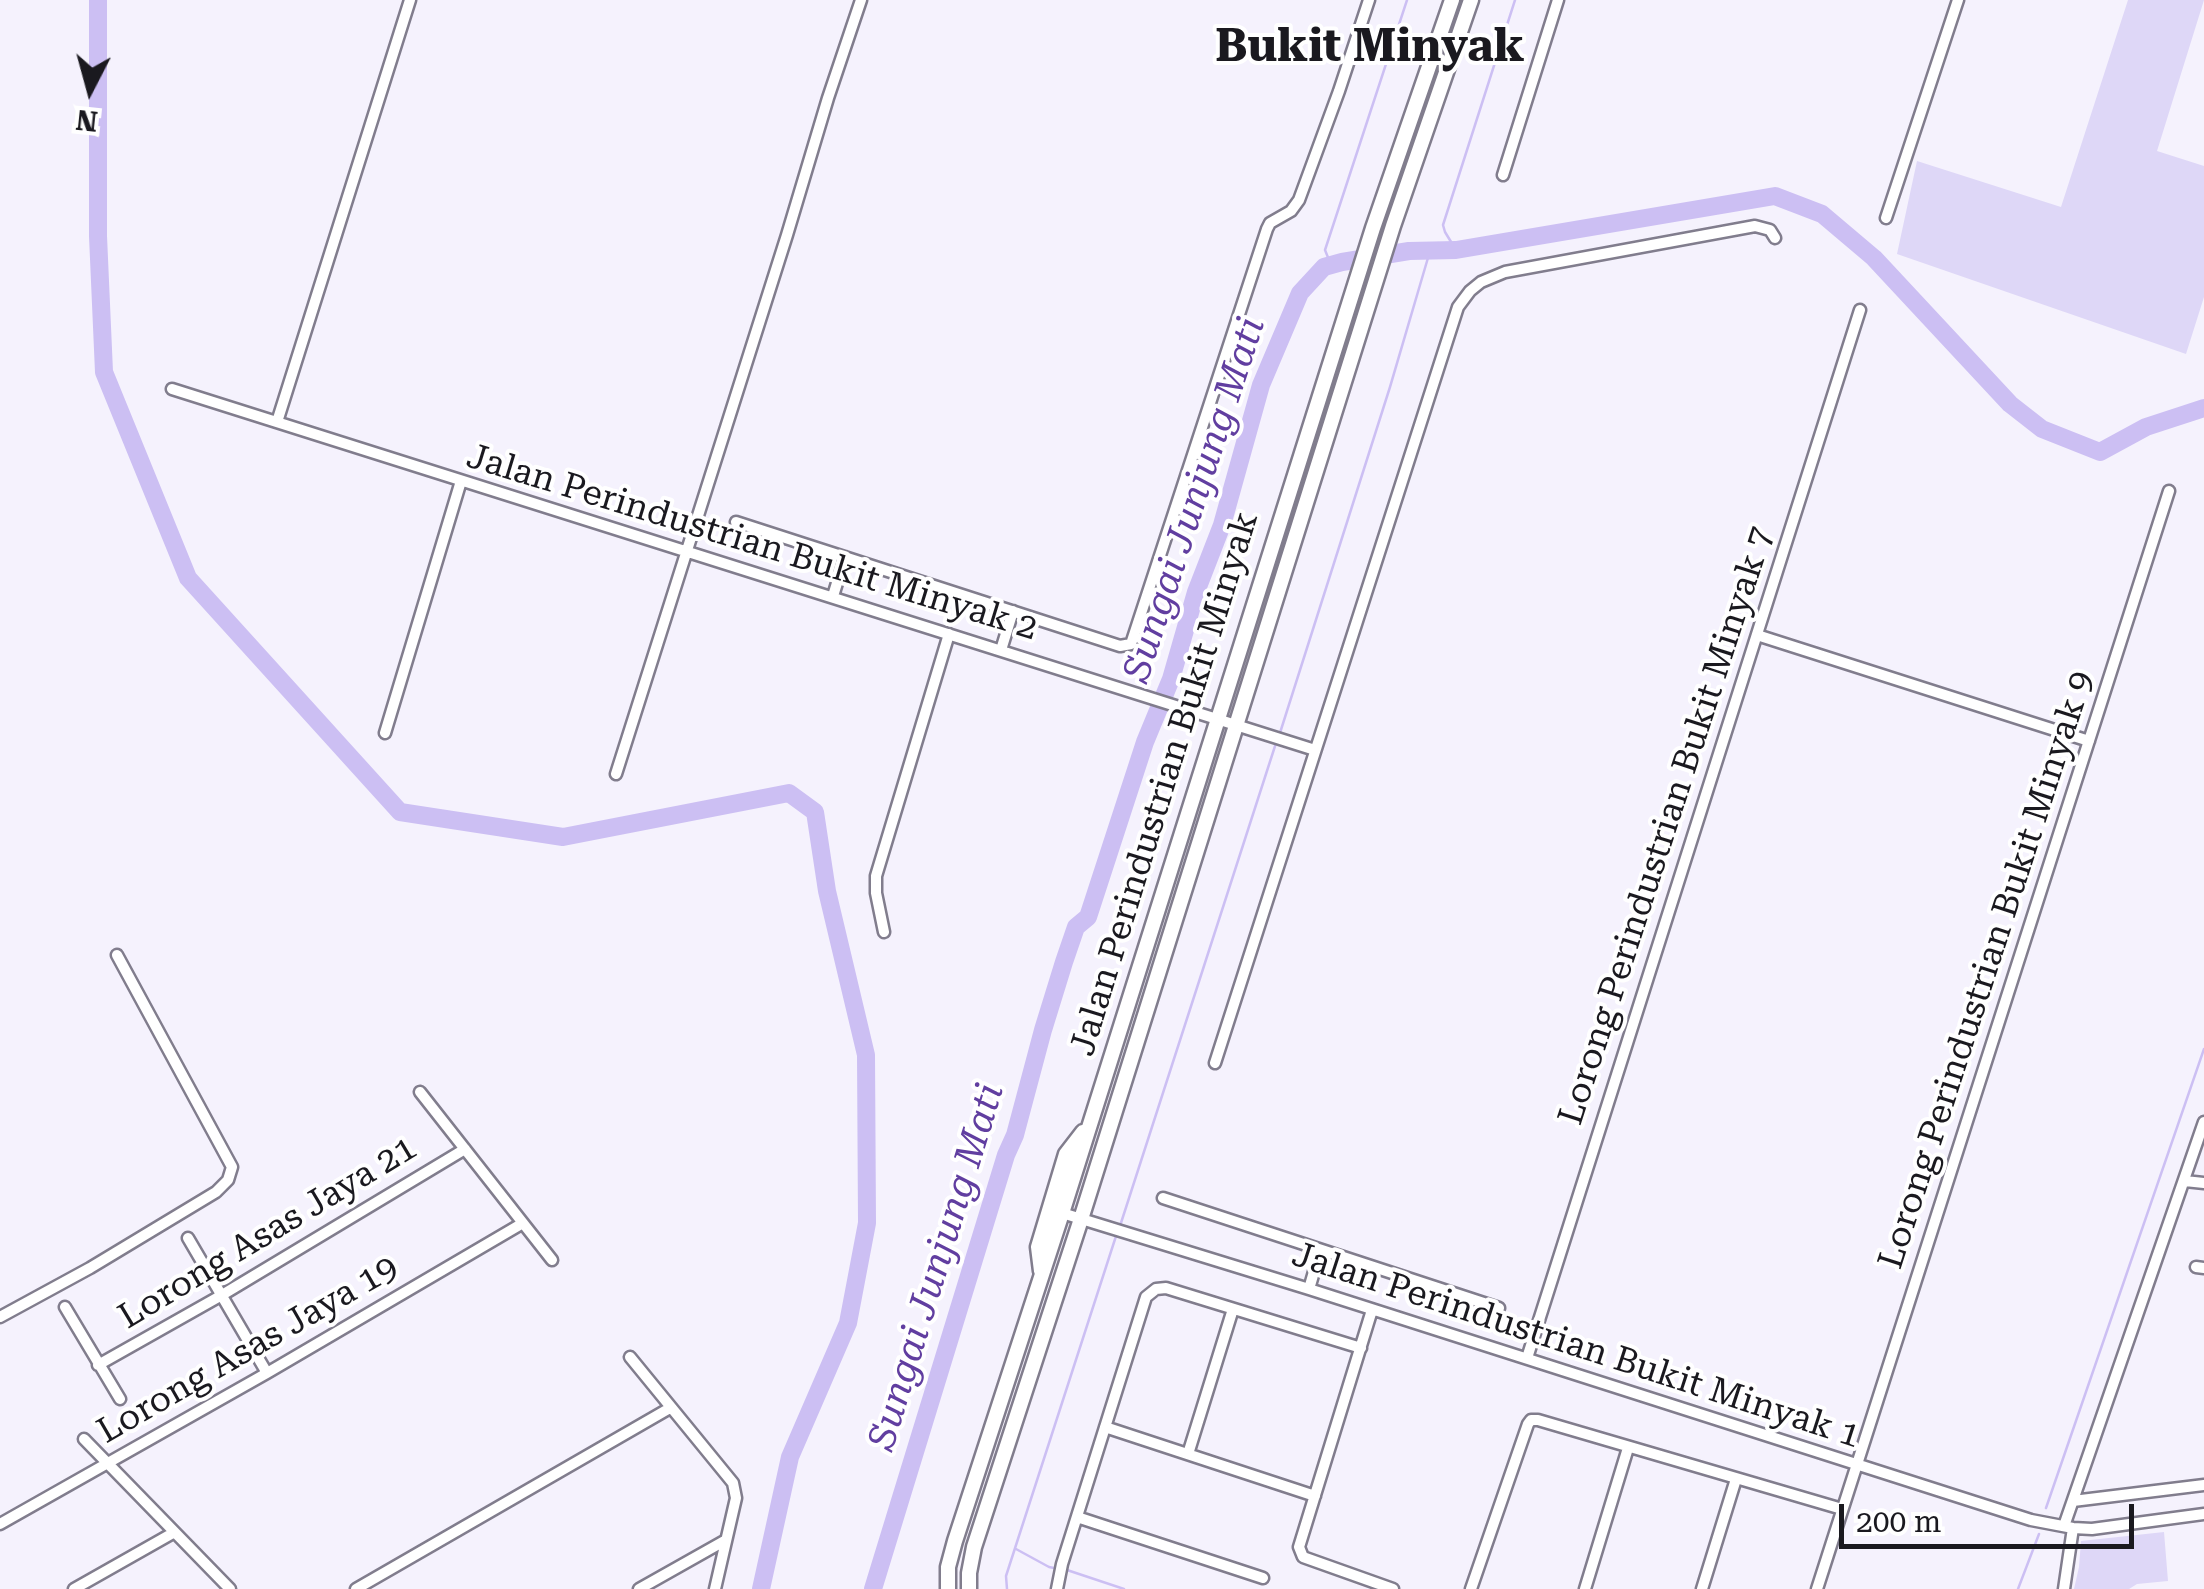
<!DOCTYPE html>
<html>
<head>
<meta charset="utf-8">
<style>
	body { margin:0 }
	#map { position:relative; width:2204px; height:1589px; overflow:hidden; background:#f5f2fd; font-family:"Roboto Serif",serif }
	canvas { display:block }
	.north { position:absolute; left:40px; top:40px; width:100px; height:100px; -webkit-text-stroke:8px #fff; paint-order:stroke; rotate:186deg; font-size:28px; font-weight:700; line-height:40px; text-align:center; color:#1a191f }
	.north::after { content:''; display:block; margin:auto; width:35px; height:45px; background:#1a191f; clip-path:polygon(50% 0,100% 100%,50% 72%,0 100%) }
	.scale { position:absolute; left:1839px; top:1504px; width:295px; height:45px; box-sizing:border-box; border:5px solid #1a191f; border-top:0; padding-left:12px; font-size:30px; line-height:35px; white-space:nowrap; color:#1a191f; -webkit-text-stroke:8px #fff; paint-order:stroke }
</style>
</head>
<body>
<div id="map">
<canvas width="2204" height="1589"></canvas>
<div class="north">N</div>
<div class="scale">200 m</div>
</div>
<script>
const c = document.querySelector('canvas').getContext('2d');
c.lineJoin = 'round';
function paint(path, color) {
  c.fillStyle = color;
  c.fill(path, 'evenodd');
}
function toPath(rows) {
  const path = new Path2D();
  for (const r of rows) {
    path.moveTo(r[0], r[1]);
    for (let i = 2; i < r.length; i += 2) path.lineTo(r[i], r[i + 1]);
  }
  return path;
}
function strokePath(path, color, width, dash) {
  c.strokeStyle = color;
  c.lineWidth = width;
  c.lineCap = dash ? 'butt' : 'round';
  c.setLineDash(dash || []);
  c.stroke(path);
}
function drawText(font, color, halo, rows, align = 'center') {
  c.font = font + ' "Roboto Serif",serif';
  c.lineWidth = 8;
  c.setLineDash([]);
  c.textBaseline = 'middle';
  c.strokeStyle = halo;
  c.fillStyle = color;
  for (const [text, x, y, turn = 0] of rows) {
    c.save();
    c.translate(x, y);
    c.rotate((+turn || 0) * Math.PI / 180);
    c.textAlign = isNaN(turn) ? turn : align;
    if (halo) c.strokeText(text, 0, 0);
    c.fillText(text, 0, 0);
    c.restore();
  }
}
paint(toPath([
	[2128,0,2204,0,2157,151,2204,166,2204,297,2186,354,1897,254,1917,161,2061,207],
	[2164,1532,2168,1581,2137,1584,2129,1589,2074,1589,2079,1567,2081,1541]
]), '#ded7f7');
strokePath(toPath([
	[1456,250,1445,232,1443,225,1515,0],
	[1331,265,1325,250,1407,0],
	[1279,736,1390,387,1430,251],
	[1120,1226,1276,743],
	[2046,1508,2204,1049],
	[1016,1549,1049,1567,1059,1569],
	[1067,1570,1124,1589],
	[1007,1589,1006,1576,1117,1233],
	[2018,1589,2039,1534]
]), '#ccbff3', 2.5);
strokePath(toPath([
	[98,0,98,236,104,372,188,578,400,812,563,837,789,793,815,812,827,891,866,1055,867,1223,848,1323,790,1457,761,1589],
	[873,1589,1006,1155,1015,1135,1043,1030,1064,962,1076,927,1088,917,1145,742,1171,679,1196,592,1222,525,1261,385,1300,293,1324,267,1342,262,1409,251,1456,250,1775,196,1822,214,1874,258,2010,404,2042,429,2100,452,2146,427,2204,408]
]), '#ccbff3', 18);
const street = toPath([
	[1503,175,1558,0],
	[1886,218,1958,0],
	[172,389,1315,750],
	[277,422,410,0],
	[736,522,1120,646,1131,644,1267,229,1270,223,1291,211,1299,200,1339,91,1369,0],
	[833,596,845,557],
	[1757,635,2089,741],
	[1001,650,1013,611],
	[385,733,461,481],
	[616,774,787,235,828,98,861,0],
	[884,932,876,893,876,876,949,634],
	[1215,1063,1458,307,1470,291,1481,282,1505,272,1755,226,1770,230,1775,238],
	[420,1092,552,1260],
	[2185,1181,2204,1183],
	[1163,1198,1499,1308],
	[1062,1213,1309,1289,2031,1520,2073,1528,2092,1529,2204,1514],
	[188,1238,267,1373],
	[2196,1267,2204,1268],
	[1309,1289,1320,1251],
	[65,1307,120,1399],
	[1372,1310,1299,1547,1303,1557,1393,1589],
	[0,1317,90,1268,216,1192,228,1180,232,1167,117,955],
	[630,1357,733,1483,736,1498,715,1589],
	[1527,1358,1860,310],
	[98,1365,222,1295,465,1149],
	[1105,1427,1315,1496],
	[84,1439,230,1589],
	[1188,1454,1233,1309],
	[2073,1501,2204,1485],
	[1077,1517,1263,1578],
	[0,1524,267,1373,523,1223],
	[2064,1526,2204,1122],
	[74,1589,173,1533],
	[356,1589,670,1408],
	[639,1589,726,1540],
	[1057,1589,1062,1564,1146,1297,1156,1289,1166,1288,1361,1348],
	[1471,1589,1528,1424,1531,1420,1538,1420,1842,1509],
	[1585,1589,1628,1448],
	[1702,1589,1736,1479],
	[1817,1589,2169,491],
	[2064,1589,2073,1528]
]);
const secondary = toPath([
	[1041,1271,1038,1247,1063,1164,1066,1154,1083,1132],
	[948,1589,948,1567,955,1541,1062,1213,1373,228,1452,0],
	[969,1589,969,1573,974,1547,1081,1219,1393,226,1471,0]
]);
strokePath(street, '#817d8d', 15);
strokePath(secondary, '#817d8d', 19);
strokePath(street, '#fff', 10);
strokePath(secondary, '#fff', 14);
drawText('35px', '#1a191f', '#fff', [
	["Jalan Perindustrian Bukit Minyak 2",752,543,17],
	["Jalan Perindustrian Bukit Minyak",1165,784,-73],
	["Lorong Perindustrian Bukit Minyak 7",1667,826,-72],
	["Lorong Perindustrian Bukit Minyak 9",1987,970,-72],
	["Lorong Asas Jaya 21",268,1233,-31],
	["Jalan Perindustrian Bukit Minyak 1",1576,1346,18],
	["Lorong Asas Jaya 19",248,1350,-30]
]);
drawText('italic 38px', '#613ea0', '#fff', [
	["Sungai Junjung Mati",1195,500,-72],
	["Sungai Junjung Mati",937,1267,-73]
]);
drawText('bold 45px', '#1a191f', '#fff', [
	["Bukit Minyak",1370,48]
]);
</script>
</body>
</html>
